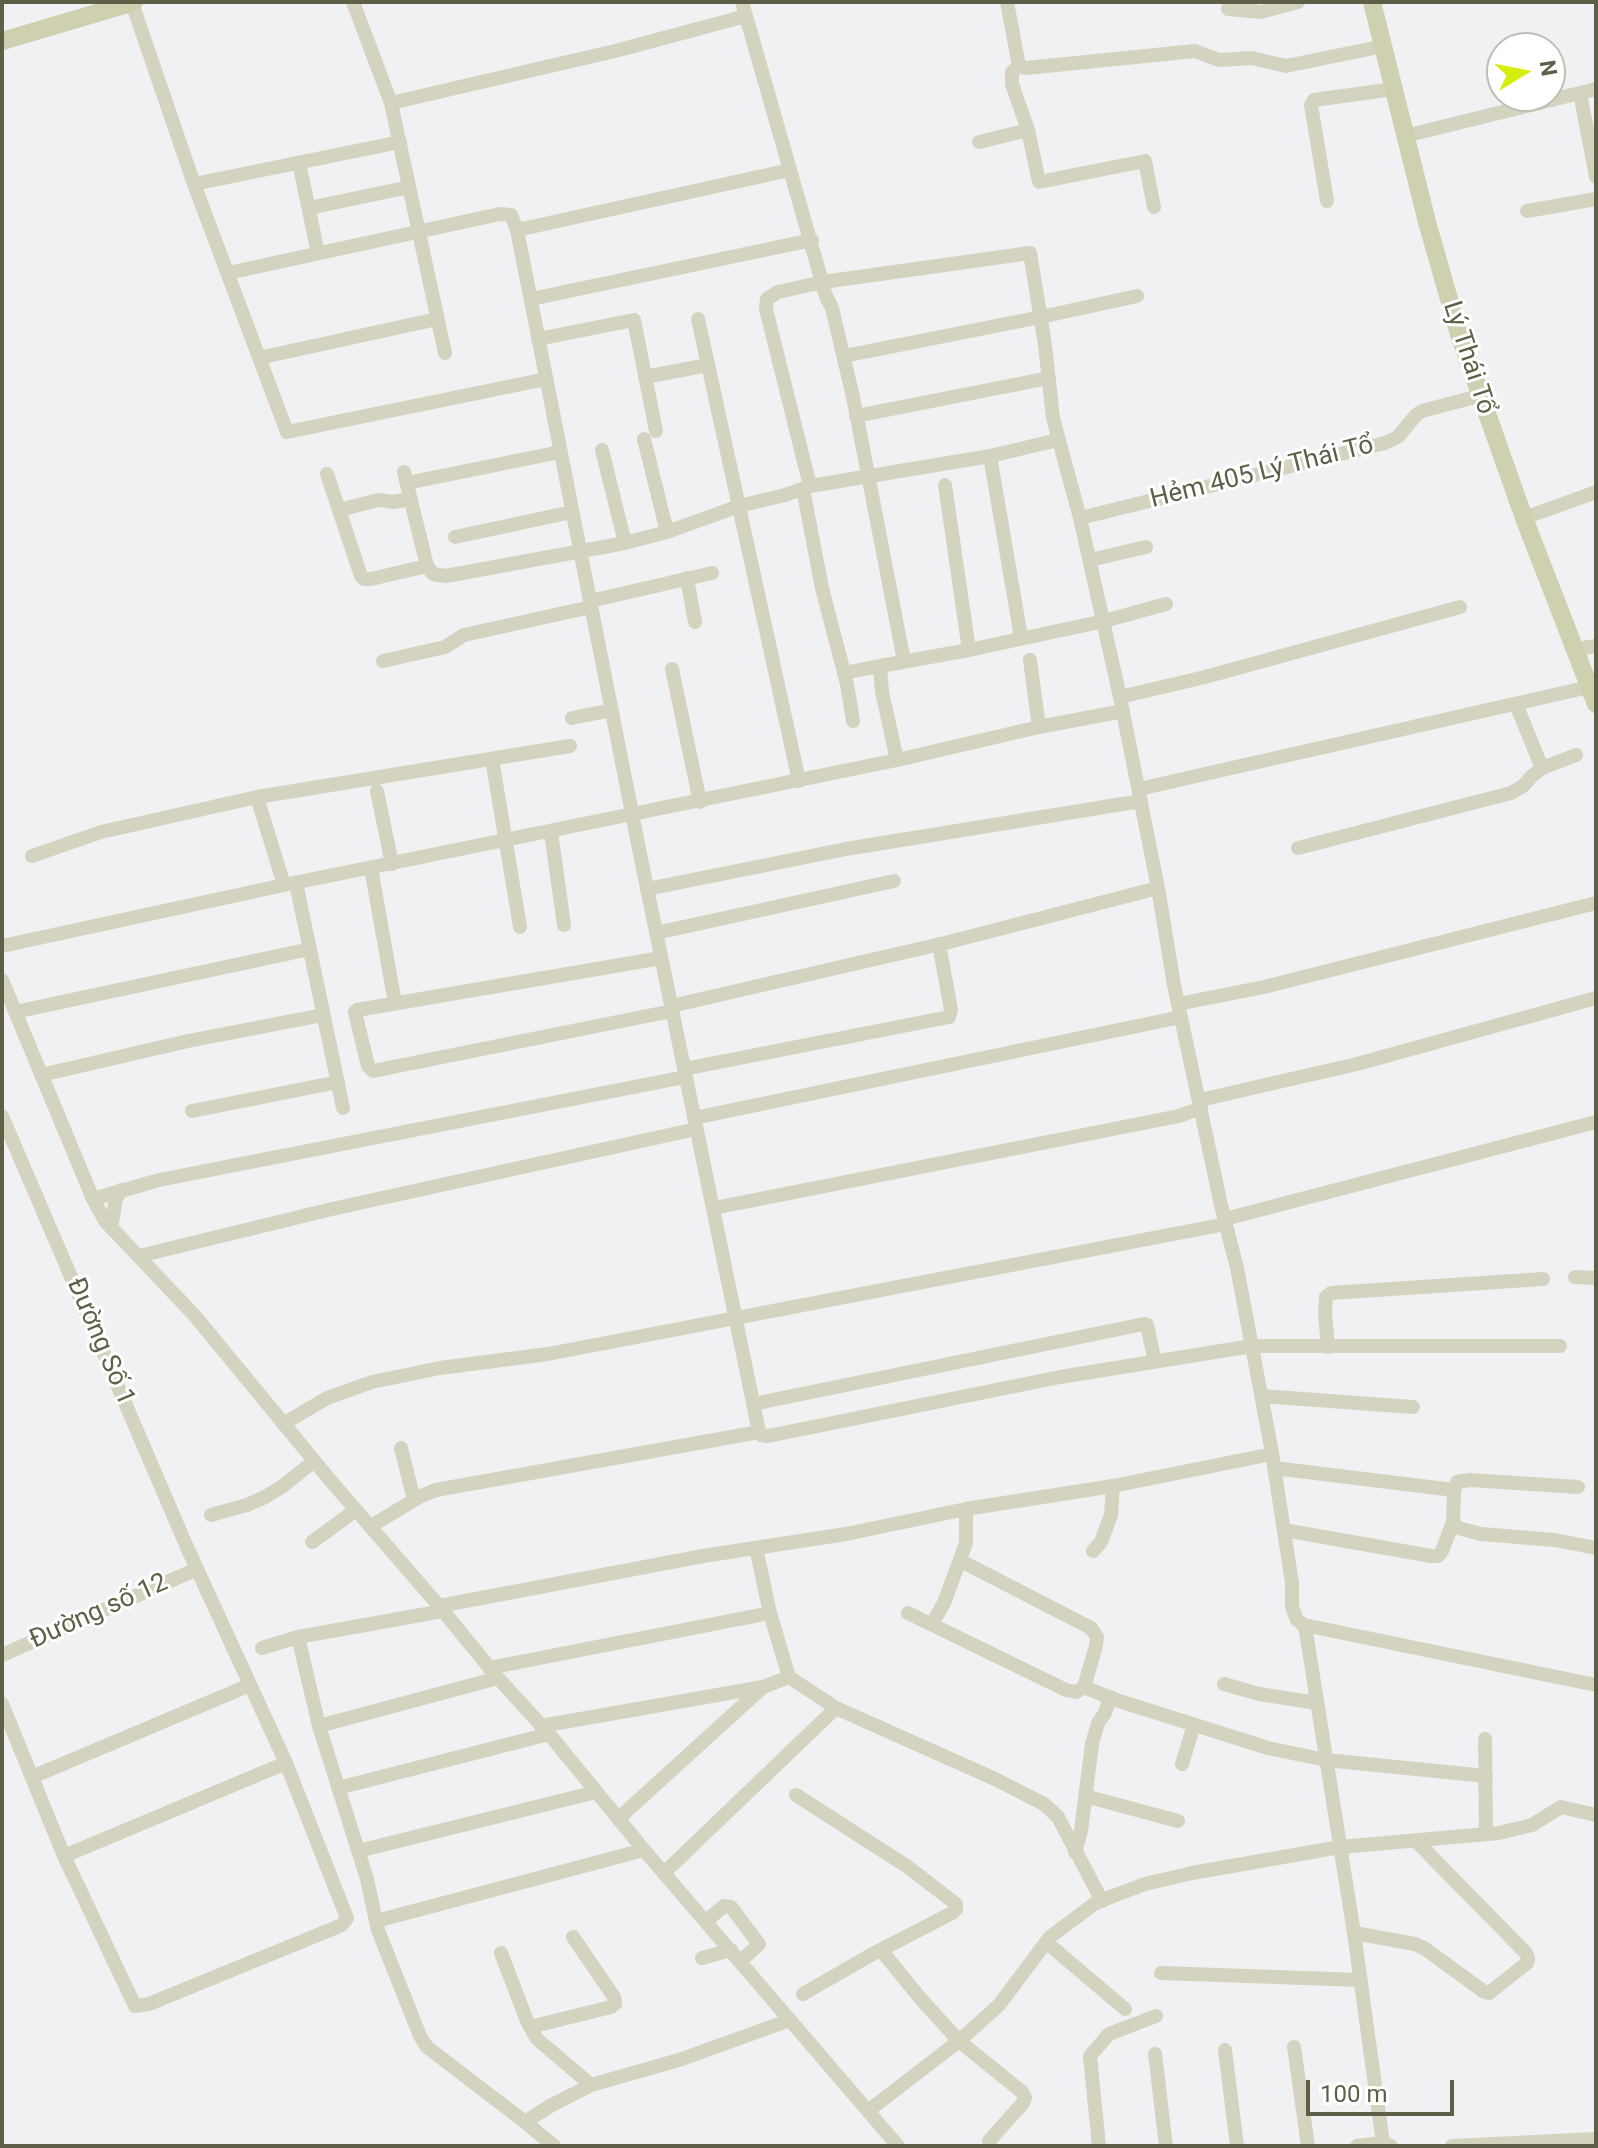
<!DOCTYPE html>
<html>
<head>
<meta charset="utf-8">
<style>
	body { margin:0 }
	#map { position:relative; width:1598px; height:2148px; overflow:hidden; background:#f0f1f3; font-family:Roboto,sans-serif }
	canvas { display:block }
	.frame { position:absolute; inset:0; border:4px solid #5f5f47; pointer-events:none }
	.north { position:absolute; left:1486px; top:32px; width:80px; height:80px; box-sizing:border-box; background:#fff; border:2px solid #bfbfb5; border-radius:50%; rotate:80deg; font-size:22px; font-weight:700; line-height:32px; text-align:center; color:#5f5f47 }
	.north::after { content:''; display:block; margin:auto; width:28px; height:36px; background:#d6ee0f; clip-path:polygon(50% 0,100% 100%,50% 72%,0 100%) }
	.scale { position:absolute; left:1306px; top:2080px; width:148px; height:36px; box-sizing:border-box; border:4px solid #5f5f47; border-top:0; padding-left:10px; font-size:24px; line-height:28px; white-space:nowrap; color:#5f5f47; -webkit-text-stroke:6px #fff; paint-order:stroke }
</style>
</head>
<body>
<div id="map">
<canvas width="1598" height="2148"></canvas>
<div class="frame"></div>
<div class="north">N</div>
<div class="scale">100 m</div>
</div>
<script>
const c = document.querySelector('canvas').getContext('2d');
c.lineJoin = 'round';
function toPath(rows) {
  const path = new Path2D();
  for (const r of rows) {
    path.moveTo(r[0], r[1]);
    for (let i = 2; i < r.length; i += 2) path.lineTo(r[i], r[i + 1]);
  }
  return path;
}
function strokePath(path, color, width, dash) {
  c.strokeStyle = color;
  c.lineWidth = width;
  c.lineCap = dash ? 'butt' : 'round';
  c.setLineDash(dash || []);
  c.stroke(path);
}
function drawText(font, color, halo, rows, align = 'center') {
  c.font = font + ' Roboto,sans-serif';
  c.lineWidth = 6;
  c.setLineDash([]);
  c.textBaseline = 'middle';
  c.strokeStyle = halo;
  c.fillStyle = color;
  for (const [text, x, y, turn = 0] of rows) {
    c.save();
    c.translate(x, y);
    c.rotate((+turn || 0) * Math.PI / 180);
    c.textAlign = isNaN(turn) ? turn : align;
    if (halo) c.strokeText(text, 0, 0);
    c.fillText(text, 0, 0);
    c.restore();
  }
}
strokePath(toPath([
	[353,2,391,103,445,353],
	[742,2,826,296,832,308,853,397,904,661],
	[1007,2,1019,66,1012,72,1012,84,1028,130,1039,182,1145,161,1154,207],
	[132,3,194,184,287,432,546,379],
	[1228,9,1261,12,1298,2],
	[1019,66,1026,68,1195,51,1219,60,1252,58,1286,66,1384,46],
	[1580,93,1596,177],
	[391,103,615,51,746,16],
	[1405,136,1596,89],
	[979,142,1028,130],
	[299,163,318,253],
	[194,184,400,142],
	[1327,201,1311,105,1314,100,1394,89],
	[309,208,409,187],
	[1527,211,1596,199],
	[517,230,790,170],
	[228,273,500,214,511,215,517,230,641,859,759,1432],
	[531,299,812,240],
	[698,319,799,781],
	[538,339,634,320,656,431],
	[844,356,1041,317,1137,296],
	[259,358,437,319],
	[645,377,708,365],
	[856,416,1049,378],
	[644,439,667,532],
	[602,450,625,543],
	[990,456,1021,637],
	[404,472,427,566],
	[327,474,361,576,364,579,371,579,427,566,433,574,446,576,625,543,667,532,739,506,785,495,810,486,990,456,1058,440],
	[407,483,560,452],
	[945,485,969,650],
	[810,486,766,309,767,299,778,292,823,282,1030,253,1045,345,1053,418,1080,518,1120,697,1158,888,1174,985,1221,1205,1237,1268,1271,1447,1292,1583,1292,1607,1297,1620,1304,1625,1306,1632,1354,1933,1383,2143,1391,2146],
	[803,489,822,588,847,684,853,721],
	[339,510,374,501,382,500,392,502,411,499],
	[1080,518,1385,443,1398,437,1416,415,1422,411,1479,396],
	[1524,518,1596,492],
	[455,537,572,512],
	[1090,560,1146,547],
	[687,578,695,622],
	[590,601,712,573],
	[1575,649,1596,646],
	[1030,660,1039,727],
	[383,661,445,647,464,635,591,607],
	[672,669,700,802],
	[844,673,880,666],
	[1120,697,1205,677,1460,607],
	[1516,704,1542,768],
	[572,718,612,710],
	[492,759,520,927],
	[897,760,882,692,880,666,969,650,1104,621,1166,604],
	[1139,789,1589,687],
	[377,791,392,864],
	[257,797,284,885],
	[551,832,564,925],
	[1298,848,1511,793,1523,786,1532,776,1542,768,1576,755],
	[32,856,101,832,257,797,570,746],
	[371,868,395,1003],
	[296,883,343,1108],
	[647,889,846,849,1141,801],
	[656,933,894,881],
	[2,946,284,885,897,760,1039,727,1123,711],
	[661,958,357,1010,355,1012,368,1066,373,1071,672,1011],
	[2,980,93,1199,105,1221,195,1316,330,1480,439,1606,498,1678,549,1734,644,1850,898,2146],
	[1178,1004,1264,987,1596,903],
	[671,1006,945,943,1158,888],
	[15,1012,310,949],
	[684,1069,949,1017,951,1010,939,944],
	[41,1075,188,1041,323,1015],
	[1200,1100,1357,1064,1596,998],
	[192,1111,338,1082],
	[2,1116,186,1545,286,1763,347,1918,342,1925,149,2004,135,2006,64,1856,2,1704],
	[694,1118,1181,1017],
	[93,1199,159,1180,685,1077],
	[714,1208,1179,1116,1201,1108],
	[1225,1219,1596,1122],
	[111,1228,116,1199,121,1190],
	[139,1256,332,1209,696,1129],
	[1575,1277,1596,1278],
	[1328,1347,1325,1314,1326,1297,1331,1293,1543,1279],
	[1261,1396,1413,1407],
	[753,1404,1144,1324,1147,1325,1155,1362],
	[283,1424,327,1398,372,1382,440,1368,548,1354,1226,1224],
	[401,1448,414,1500],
	[1274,1468,1454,1490],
	[211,1515,247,1505,265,1497,283,1486,314,1461],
	[1453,1522,1458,1528,1481,1534,1555,1540,1596,1548],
	[371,1526,421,1496,436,1490,759,1432,761,1435,768,1436,1060,1377,1252,1346,1560,1346],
	[1284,1530,1431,1556,1438,1556,1442,1551,1453,1522,1454,1490,1457,1482,1470,1480,1578,1487],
	[312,1542,356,1510],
	[756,1548,770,1613,789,1677,836,1708,995,1779,1044,1804,1058,1817,1102,1901],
	[1093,1551,1101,1542,1111,1515,1113,1486],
	[961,1561,1091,1628,1097,1637,1096,1646,1084,1687],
	[439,1606,703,1556,846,1534,966,1509,1113,1486,1272,1454],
	[908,1613,1066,1690,1076,1692,1084,1687,1116,1700,1268,1748,1326,1760,1486,1776],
	[932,1624,944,1603,966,1543,966,1509],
	[1304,1625,1596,1685],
	[298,1637,319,1726,367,1879,378,1930,420,2036,427,2047,525,2122,554,2146],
	[262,1648,298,1637,443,1611],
	[2,1655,197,1569],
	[489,1668,770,1613],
	[1224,1684,1259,1694,1317,1703],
	[319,1726,498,1678],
	[541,1726,763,1687,789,1677],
	[1485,1739,1486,1834],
	[1182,1764,1194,1725],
	[32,1777,250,1685],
	[338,1788,549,1734],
	[796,1795,908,1867,956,1904,956,1909,952,1913,869,1956,803,1994],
	[1085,1796,1178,1821],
	[619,1818,763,1687],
	[358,1851,596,1792],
	[1075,1852,1081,1831,1092,1744,1098,1723,1105,1713,1110,1697],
	[64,1856,286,1763],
	[665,1872,836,1708],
	[376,1921,644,1850],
	[706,1921,724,1906,731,1907,759,1944,741,1961],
	[1354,1933,1415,1944,1424,1948,1483,1991,1489,1993,1527,1963,1528,1958,1526,1953,1416,1841],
	[1046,1942,1125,2009],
	[881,1950,920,1998,959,2041,1022,2092,1025,2098,1023,2103,989,2141],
	[501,1953,527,2021,537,2039,591,2085],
	[702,1958,731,1950],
	[1161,1973,1361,1980],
	[530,2027,611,2007,615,2004,614,1997,573,1937],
	[1294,2047,1308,2146],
	[1225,2050,1237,2146],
	[1155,2054,1166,2146],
	[868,2111,959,2041,999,2005,1050,1937,1094,1904,1113,1896,1145,1884,1192,1873,1340,1847,1499,1833,1532,1825,1561,1807,1596,1815],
	[525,2122,550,2106,591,2085,679,2060,790,2020],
	[1099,2146,1090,2056,1109,2034,1156,2016],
	[1357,2146,1383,2143],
	[1452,2146,1596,2139]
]), '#d3d3c0', 14);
strokePath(toPath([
	[1372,2,1427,222,1459,334,1524,518,1596,704],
	[2,41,134,2]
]), '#cfd0af', 18);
drawText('26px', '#5f5f47', '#fff', [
	["Lý Thái Tổ",1468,358,72],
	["Hẻm 405 Lý Thái Tổ",1262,473,-14],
	["Đường Số 1",100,1342,67],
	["Đường số 12",99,1612,-24]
]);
</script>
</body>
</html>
